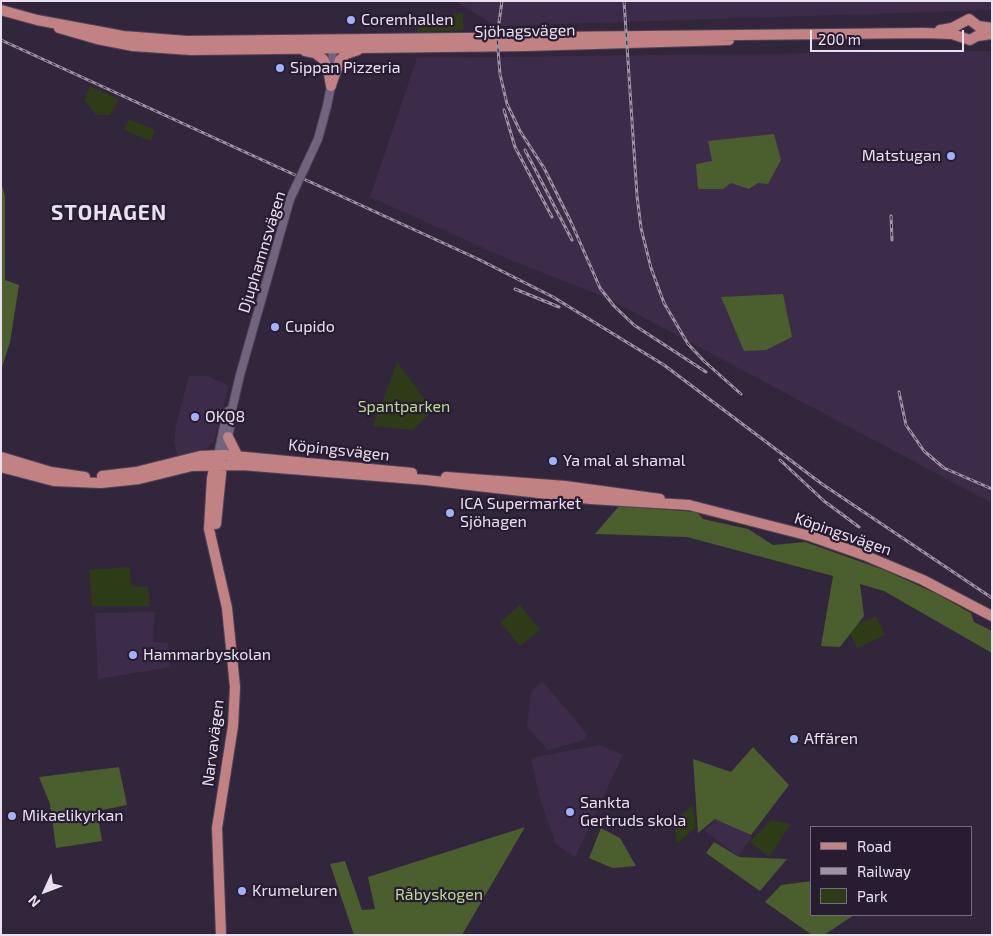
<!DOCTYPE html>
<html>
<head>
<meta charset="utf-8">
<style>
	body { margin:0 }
	#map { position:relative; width:993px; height:936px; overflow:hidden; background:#32263c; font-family:"Exo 2",sans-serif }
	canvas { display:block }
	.frame { position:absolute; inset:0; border:2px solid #e8e0ef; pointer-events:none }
	.legend { position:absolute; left:810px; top:826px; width:162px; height:90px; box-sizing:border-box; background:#281c32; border:1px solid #756a7e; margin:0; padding:6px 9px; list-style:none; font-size:15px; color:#e8e0ef }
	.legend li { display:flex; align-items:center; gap:10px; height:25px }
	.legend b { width:25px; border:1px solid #756a7e }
	.north { position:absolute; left:20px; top:866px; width:50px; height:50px; -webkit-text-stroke:4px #281c32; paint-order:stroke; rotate:227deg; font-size:14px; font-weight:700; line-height:20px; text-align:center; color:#e8e0ef }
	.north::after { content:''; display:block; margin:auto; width:18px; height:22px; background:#e8e0ef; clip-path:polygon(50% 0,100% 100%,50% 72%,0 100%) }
	.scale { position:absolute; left:810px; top:30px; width:154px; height:22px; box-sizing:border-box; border:2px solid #e8e0ef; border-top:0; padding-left:6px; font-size:15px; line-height:18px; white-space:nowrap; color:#e8e0ef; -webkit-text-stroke:4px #281c32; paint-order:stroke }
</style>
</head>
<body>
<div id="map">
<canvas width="993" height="936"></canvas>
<div class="frame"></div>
<ul class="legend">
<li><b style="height:6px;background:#c28183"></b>Road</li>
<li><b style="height:6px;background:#9d93a5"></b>Railway</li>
<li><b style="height:14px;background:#2d3c16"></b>Park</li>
</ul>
<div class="north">N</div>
<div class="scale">200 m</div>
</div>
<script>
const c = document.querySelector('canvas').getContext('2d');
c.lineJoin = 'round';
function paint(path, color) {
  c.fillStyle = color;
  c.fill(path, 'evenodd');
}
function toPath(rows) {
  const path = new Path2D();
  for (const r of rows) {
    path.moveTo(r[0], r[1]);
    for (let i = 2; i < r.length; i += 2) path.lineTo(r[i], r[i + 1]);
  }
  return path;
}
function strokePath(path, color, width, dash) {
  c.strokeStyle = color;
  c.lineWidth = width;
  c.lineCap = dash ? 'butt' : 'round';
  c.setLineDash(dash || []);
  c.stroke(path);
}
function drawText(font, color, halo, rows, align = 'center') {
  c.font = font + ' "Exo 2",sans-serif';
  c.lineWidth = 4.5;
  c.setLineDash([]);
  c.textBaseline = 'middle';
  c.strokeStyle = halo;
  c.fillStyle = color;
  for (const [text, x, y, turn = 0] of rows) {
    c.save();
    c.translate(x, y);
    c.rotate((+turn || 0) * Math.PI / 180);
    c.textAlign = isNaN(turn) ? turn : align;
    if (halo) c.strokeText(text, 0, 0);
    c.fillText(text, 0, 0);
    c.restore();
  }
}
paint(toPath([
	[455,1,992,1,992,10,496,26],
	[992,51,992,503,607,298,510,260,370,197,417,58],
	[189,376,208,376,229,386,214,441,203,451,178,456,174,443,176,425],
	[155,612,153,642,168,643,170,667,98,679,95,613],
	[542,681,587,734,585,740,548,750,527,726,531,693],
	[600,745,623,755,575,857,556,844,540,800,531,758],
	[721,815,752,837,738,856,705,831]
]), '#3d2c49');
paint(toPath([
	[463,13,463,30,418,32,416,20],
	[90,86,119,99,110,115,96,115,84,100],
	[129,119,155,130,151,141,124,130],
	[397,362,433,410,413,430,373,426],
	[130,567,131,586,148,587,150,606,92,606,89,570],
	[520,605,540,630,520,646,500,622],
	[876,616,885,635,857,648,848,628],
	[693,805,696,827,677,844,674,820],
	[771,820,791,824,769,857,750,842]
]), '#2d3c16');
paint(toPath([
	[774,134,781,160,768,184,758,183,749,189,731,183,723,189,698,189,696,164,712,161,708,141],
	[1,182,5,196,5,280,19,285,10,342,1,370],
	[783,294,792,337,766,350,744,351,721,297],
	[619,506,697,512,703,519,748,529,773,545,805,542,884,570,937,594,971,613,974,622,992,631,992,653,884,591,860,584,864,616,840,647,821,646,833,576,687,537,595,534],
	[753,747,789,785,751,835,715,819,698,833,693,759,731,772],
	[119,767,127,805,97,811,102,841,56,848,50,804,39,777],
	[525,827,462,935,354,935,330,864,345,861,362,910,375,909,368,877],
	[601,828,620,838,636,866,612,868,589,858],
	[714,842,739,857,787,859,760,891,706,853],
	[812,881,812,915,854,915,824,935,812,935,765,902,781,885]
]), '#4a5e2e');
const minor = toPath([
	[306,165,318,139,327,106,331,86,333,47],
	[218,455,227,412,232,409],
	[224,455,233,414,232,409,240,375,290,199]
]);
const major = toPath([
	[1,10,37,20,123,36,187,41,923,33,952,34,970,40,977,36,992,34],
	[59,28,97,39,133,46,191,50,526,46,729,40],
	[940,30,952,28,969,19,978,26,992,28],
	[305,51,315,53,323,59,328,69,331,86],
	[331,85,340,60,346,54,358,50],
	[228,437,237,455],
	[1,457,51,472,85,477],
	[216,460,212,478,209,529,227,608,235,687,233,726,217,828,221,935],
	[1,467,54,481,101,483,139,479,192,466,242,465,426,480,591,499,689,505,810,536,864,555,923,580,992,616],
	[102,476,136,472,200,456,224,455,412,473],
	[446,477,565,486,660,499],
	[216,524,222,464]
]);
strokePath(minor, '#504558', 10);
strokePath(major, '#504558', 12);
strokePath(minor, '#72647e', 8);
strokePath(major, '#c28183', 10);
const rail = toPath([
	[502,1,497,37,500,74,507,104,520,131,544,168,571,222,600,288,614,306,634,325,706,372],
	[624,1,637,196,641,228,651,268,664,303,688,344,704,361,741,394],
	[1,40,478,259,553,297,664,365,822,484,992,598],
	[504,110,515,147,552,217],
	[525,150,572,240],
	[891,216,892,240],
	[515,289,559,307],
	[899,392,906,425,924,451,944,468,992,489],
	[780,460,824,501,859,527]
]);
strokePath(rail, '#9d93a5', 3);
strokePath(rail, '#281c32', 1, [4]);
const minorBridge = toPath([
	[290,199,306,165]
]);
strokePath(minorBridge, '#504558', 10, []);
strokePath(minorBridge, '#72647e', 8);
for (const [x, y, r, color] of [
	[351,20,5,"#9fb3fd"],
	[280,68,5,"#9fb3fd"],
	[951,156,5,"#9fb3fd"],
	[275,327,5,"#9fb3fd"],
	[195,417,5,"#9fb3fd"],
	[553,461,5,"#9fb3fd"],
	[450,513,5,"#9fb3fd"],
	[133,655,5,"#9fb3fd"],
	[794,739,5,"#9fb3fd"],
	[570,812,5,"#9fb3fd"],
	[12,816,5,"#9fb3fd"],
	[242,891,5,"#9fb3fd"]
]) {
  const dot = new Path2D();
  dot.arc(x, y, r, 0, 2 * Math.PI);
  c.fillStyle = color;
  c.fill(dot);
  strokePath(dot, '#281c32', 2);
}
drawText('16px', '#e8e0ef', '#281c32', [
	["Coremhallen",361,20],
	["Sippan Pizzeria",290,68],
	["Matstugan",941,156,"right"],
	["Cupido",285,327],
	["OKQ8",205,417],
	["Ya mal al shamal",563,461],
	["ICA Supermarket",460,504],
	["Sjöhagen",460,522],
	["Hammarbyskolan",143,655],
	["Affären",804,739],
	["Sankta",580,803],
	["Gertruds skola",580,821],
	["Mikaelikyrkan",22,816],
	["Krumeluren",252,891]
], 'left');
drawText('16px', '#e8e0ef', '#281c32', [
	["Sjöhagsvägen",525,31,-1],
	["Djuphamnsvägen",262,252,-73],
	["Köpingsvägen",339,450,6],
	["Köpingsvägen",843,534,19],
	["Narvavägen",213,743,-83]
]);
drawText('16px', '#badb8f', '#281c32', [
	["Spantparken",404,407],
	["Råbyskogen",439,895]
]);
c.letterSpacing = '1px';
drawText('bold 21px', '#e8e0ef', '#281c32', [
	["STOHAGEN",109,213]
]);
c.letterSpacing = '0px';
</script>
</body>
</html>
